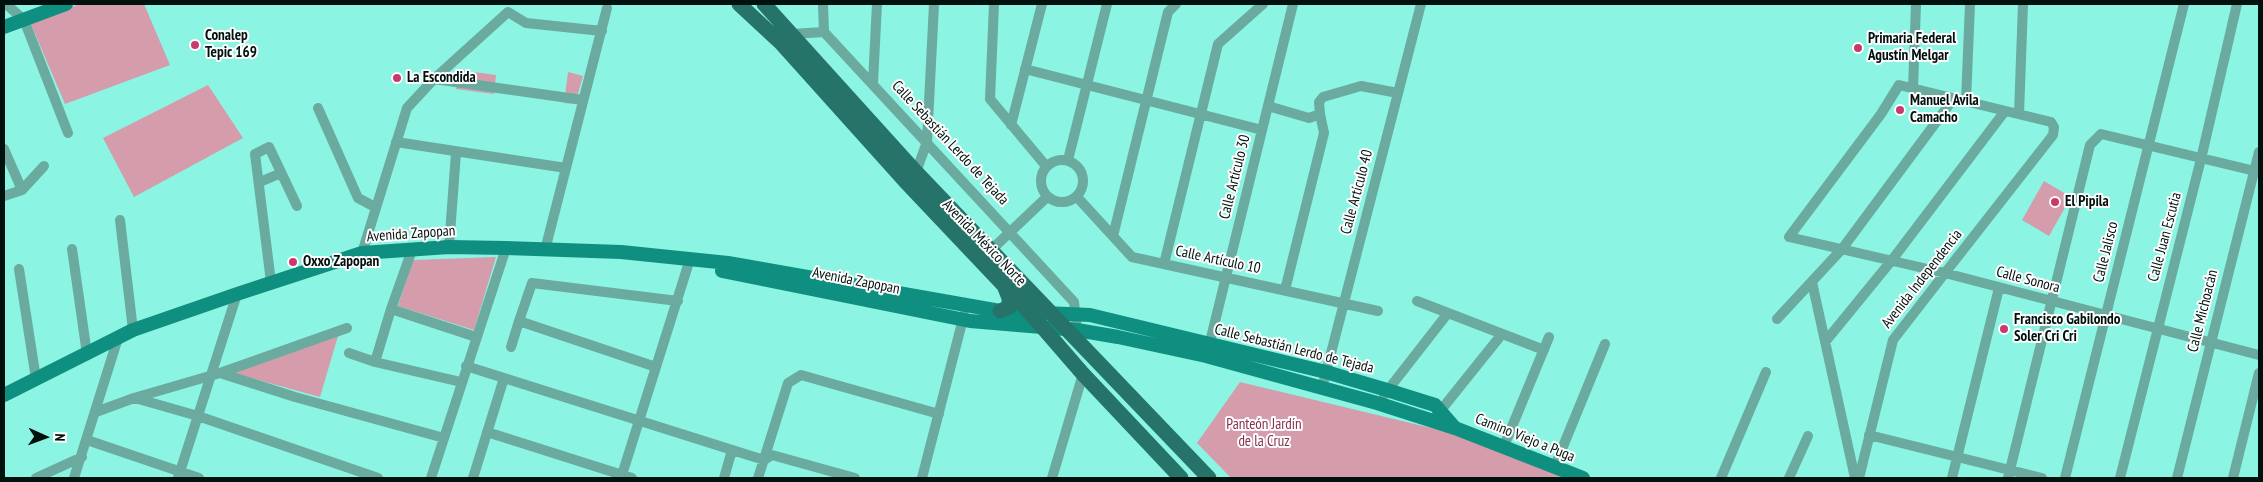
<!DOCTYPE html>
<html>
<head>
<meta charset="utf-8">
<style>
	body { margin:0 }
	#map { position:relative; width:2263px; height:482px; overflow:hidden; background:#8cf4e2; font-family:"PT Sans Narrow",sans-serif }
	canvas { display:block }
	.frame { position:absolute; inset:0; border:5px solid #00110e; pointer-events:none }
	.north { position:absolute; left:20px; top:412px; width:50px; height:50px; -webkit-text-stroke:4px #fefefe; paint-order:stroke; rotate:92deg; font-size:14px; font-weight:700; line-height:20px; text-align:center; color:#00110e }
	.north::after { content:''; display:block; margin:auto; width:18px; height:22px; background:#00110e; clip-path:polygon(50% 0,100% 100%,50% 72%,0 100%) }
</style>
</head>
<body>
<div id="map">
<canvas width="2263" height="482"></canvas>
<div class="frame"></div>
<div class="north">N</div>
</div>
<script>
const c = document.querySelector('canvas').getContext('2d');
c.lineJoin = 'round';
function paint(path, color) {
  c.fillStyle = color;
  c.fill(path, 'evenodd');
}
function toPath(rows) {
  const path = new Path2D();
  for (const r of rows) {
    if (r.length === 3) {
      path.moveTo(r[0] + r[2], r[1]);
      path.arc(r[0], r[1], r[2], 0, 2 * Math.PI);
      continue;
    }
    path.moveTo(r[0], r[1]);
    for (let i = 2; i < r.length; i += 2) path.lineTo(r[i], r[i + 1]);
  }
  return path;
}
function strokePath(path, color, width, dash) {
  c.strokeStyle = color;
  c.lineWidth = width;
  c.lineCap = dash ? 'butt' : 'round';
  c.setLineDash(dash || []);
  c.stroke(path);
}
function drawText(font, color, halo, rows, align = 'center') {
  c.font = font + ' "PT Sans Narrow",sans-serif';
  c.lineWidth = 4;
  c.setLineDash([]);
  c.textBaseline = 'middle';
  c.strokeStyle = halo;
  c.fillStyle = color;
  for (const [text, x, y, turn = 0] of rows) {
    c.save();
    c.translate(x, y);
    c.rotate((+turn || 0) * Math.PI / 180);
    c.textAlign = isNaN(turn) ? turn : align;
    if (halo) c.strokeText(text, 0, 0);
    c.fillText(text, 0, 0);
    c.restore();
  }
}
paint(toPath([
	[80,4,144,4,170,65,65,104,30,22],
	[459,70,496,75,494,94,456,89],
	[568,72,583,76,575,104,564,103],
	[208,85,243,138,134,197,103,138],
	[2044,181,2071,197,2049,236,2022,220],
	[496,257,474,330,398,306,413,260],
	[338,336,320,397,233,373],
	[1240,382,1452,433,1564,478,1231,478,1197,443]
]), '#d59cab');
strokePath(toPath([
	[6,4,24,20,68,133],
	[823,4,824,32],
	[994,4,990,99,1046,166],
	[789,36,792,34,824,32,1074,302,1077,330],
	[1025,69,1262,130],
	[434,79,583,100],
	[873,83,877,4],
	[1913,89,1916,4],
	[1966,101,1970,4],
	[1268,106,1309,118,1320,114,1319,102,1323,97,1361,86,1398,93],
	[318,108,358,198,375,207],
	[2019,114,2023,4],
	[1011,125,1042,4],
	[396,142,566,168],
	[4,149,22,190],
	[1062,181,21],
	[1068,160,1107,4],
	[913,174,916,172,927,142,934,4],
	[260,182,281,173],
	[4,196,22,190,44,166],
	[1077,197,1132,257,1378,311],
	[120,220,133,330],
	[1113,236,1168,12,1176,4],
	[449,247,456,153],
	[72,249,87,354],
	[545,250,607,8],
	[362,253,407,108,434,79,508,12,526,23,602,31],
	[988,253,1047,197],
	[1164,264,1218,44,1263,4],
	[19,269,36,379],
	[271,282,255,154,269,147,297,206],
	[1812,282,1855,478],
	[1285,290,1324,133,1320,114],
	[1417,301,1544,350],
	[391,309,476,337],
	[1777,319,1842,249,1954,98],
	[1825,342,1892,260,2005,111],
	[511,347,519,321],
	[1208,350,1293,4],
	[349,353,375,362,461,382],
	[375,362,391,309,412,250],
	[466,366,504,378],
	[656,367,519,321,532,283,678,301],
	[220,373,295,397,444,438],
	[1322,388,1421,4],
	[1384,395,1448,313],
	[135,398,198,416,378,478],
	[96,412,134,398,220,373,347,328],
	[1437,415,1502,334],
	[487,432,632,478],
	[1869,435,2042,478],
	[87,440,199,478],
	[1504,446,1549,337],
	[1555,466,1605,344],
	[36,478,82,457],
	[74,478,118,338],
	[178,478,237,294],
	[431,478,506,248],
	[473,478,504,378,764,460,772,455,855,478],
	[621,478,690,259],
	[724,478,732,450],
	[758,478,788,383,801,375,939,414],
	[922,478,964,315],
	[1052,478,1083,374],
	[1721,478,1766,372],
	[1789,478,1808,436],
	[1859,478,1893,340,1945,273,2053,135,2054,127,2051,122,1899,85,1881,114,1789,237,1945,273,2259,355],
	[1952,478,1999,288],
	[2008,478,2090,145,2101,134,2259,172],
	[2065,478,2184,4],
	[2120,478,2201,159,2237,4],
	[2177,478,2259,152],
	[2233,478,2259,373]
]), '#6aaa9f', 10);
strokePath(toPath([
	[4,27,66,4],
	[722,271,970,321,1077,330,1118,337,1206,356,1377,403,1455,428,1583,478],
	[4,395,133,330,237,294,362,253,449,247,506,248,621,252,728,263,1000,311,1090,315,1326,372,1387,390,1435,405,1455,428]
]), '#0f8f80', 14);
strokePath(toPath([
	[739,4,781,43,905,181,1031,314,1083,374,1181,478],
	[764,4,916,172,1209,478],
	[1000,311,1009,307,1009,298,1005,288]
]), '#267369', 15);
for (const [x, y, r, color] of [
	[195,45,5,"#c63a6e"],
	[1858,48,5,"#c63a6e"],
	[397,78,5,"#c63a6e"],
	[1900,110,5,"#c63a6e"],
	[2055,202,5,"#c63a6e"],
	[293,262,5,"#c63a6e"],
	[2004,329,5,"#c63a6e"]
]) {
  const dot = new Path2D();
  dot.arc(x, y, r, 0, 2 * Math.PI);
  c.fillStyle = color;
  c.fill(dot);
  strokePath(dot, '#fefefe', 2);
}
drawText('bold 15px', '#00110e', '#fefefe', [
	["Conalep",205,36],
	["Tepic 169",205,53],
	["Primaria Federal",1868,39],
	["Agustín Melgar",1868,56],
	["La Escondida",407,78],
	["Manuel Avila",1910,101],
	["Camacho",1910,118],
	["El Pipila",2065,202],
	["Oxxo Zapopan",303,262],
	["Francisco Gabilondo",2014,320],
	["Soler Cri Cri",2014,337]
], 'left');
drawText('15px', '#00110e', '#fefefe', [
	["Calle Sebastián Lerdo de Tejada",950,143,47],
	["Calle Artículo 30",1235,177,-76],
	["Calle Artículo 40",1357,192,-75],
	["Avenida Zapopan",411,234,-4],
	["Calle Juan Escutia",2165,237,-75],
	["Avenida México Norte",984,243,46],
	["Calle Jalisco",2106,252,-76],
	["Calle Artículo 10",1218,260,12],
	["Avenida Independencia",1922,279,-52],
	["Calle Sonora",2028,280,15],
	["Avenida Zapopan",856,281,11],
	["Calle Michoacán",2203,311,-76],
	["Calle Sebastián Lerdo de Tejada",1294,349,14],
	["Camino Viejo a Puga",1525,438,22]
]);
drawText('15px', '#86314e', '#fefefe', [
	["Panteón Jardín",1264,425],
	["de la Cruz",1264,442]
]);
</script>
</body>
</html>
